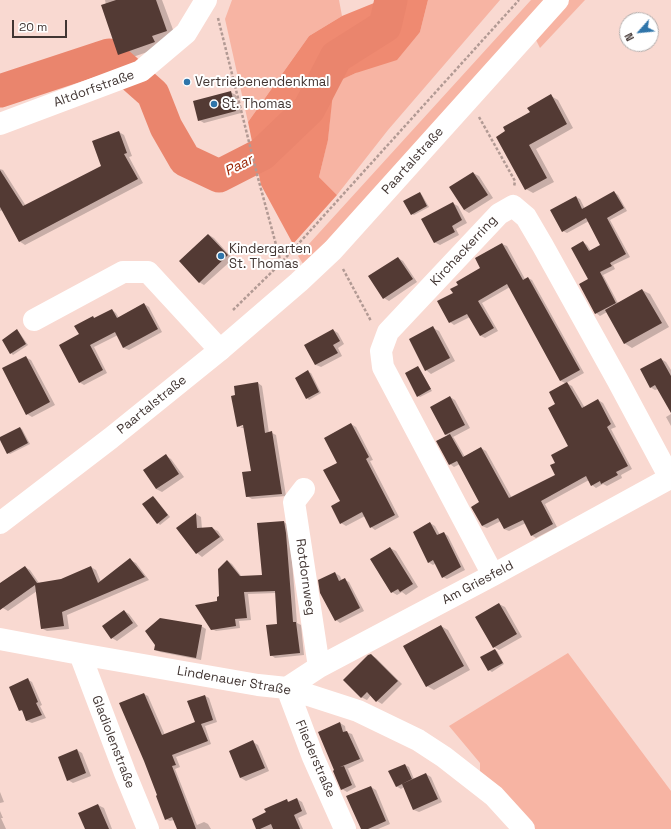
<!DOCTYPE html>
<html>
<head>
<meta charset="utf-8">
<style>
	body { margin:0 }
	#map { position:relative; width:671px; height:829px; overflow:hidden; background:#f9d9d1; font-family:"Space Grotesk",sans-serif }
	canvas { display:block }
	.north { position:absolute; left:619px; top:12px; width:40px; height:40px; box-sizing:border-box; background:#fff; border:1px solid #b3aead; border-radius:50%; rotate:243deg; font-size:11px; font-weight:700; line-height:16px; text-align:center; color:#413532 }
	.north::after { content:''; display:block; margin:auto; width:14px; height:18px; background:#2f75aa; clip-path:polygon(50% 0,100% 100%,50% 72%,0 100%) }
	.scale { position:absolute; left:12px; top:20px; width:55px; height:18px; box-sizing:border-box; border:2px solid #413532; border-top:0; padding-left:5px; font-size:12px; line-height:14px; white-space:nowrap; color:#413532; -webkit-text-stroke:3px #fff; paint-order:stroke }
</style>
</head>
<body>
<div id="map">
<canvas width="671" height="829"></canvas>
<div class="north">N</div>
<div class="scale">20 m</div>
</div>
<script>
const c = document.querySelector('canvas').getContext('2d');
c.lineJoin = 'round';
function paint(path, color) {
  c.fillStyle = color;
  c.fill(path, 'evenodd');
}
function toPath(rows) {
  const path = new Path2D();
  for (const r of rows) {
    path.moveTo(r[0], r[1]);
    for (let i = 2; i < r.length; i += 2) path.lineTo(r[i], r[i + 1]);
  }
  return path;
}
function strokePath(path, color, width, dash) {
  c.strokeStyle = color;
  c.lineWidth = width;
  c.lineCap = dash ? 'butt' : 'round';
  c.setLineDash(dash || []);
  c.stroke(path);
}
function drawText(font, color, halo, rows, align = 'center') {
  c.font = font + ' "Space Grotesk",sans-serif';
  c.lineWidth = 4;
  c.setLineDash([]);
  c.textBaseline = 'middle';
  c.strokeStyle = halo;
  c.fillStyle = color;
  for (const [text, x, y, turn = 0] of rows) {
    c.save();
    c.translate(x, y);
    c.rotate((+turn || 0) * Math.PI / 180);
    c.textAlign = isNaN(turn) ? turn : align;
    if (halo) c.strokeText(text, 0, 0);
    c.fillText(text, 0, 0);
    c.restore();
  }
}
paint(toPath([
	[232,0,339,0,342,16,309,36,248,122,225,19],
	[428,0,500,0,388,130,337,195,319,177,328,139,333,83,356,73,420,32],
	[531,0,550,0,305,267,298,256],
	[561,0,585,0,540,48,536,40],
	[568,653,671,791,671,829,534,829,480,775,480,763,449,726]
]), '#f7b4a3');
paint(toPath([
	[379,0,428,0,420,32,397,60,356,73,334,83,328,140,319,177,337,195,293,244,261,185,248,122,309,36,342,16,379,1]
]), '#ef8a71');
paint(toPath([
	[105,0,162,0,175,35,162,47,127,59,119,55,103,6,106,5],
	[230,92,236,95,241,113,204,123,199,120],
	[551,96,558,100,573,128,536,149,554,182,533,193,526,189,498,137,531,113],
	[119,132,124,135,132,156,129,157,143,183,25,245,19,241,3,210,0,211,0,169,3,170,26,206,103,166],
	[473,173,479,176,493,198,469,213,464,210],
	[614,192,618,195,627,211,610,220,630,257,613,265,615,269,603,275,618,303,642,290,650,294,669,327,632,348,624,343,607,312,600,316,596,313,583,242,587,245,591,251,601,246,589,221,567,233,563,231,576,197,580,199,585,209],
	[420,193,422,195,429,207,414,215,412,214],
	[452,203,458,206,467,223,456,229,459,235,440,245,434,242],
	[209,235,214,238,233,259,204,285,199,282],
	[502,244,507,246,525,279,528,278,532,280,584,373,566,383,572,386,585,408,598,400,603,403,616,427,611,429,632,469,621,475,622,478,607,486,603,484,596,488,592,485,589,480,545,504,557,527,536,538,531,535,526,523,509,531,504,529,501,521,487,528,482,526,481,503,460,464,454,467,450,464,448,436,446,435,450,397,455,400,470,428,453,437,454,438,465,457,481,448,486,451,512,498,556,475,556,463,569,446,557,404,567,384,561,381,510,287,482,303,498,331,485,338,481,336,470,317,454,325,450,322,454,293,481,268],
	[398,258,403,261,417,282,389,301,384,298],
	[144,304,149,307,162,332,129,350,124,348,118,335,94,347,107,373,84,385,79,382,80,335,93,317,95,319,112,310,116,313,119,318],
	[433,328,439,331,455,361,431,374,426,370,410,340],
	[333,330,338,333,344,344,338,348,342,356,321,367,316,365,306,345],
	[17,331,19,332,28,345,13,355,11,353,3,340],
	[25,357,31,360,55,405,32,417,27,414],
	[661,359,666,362,671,370,671,411,658,389,655,390,650,387],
	[418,367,420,369,432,391,420,397,418,396],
	[308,372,311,373,321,393,309,400,307,398],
	[258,383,262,386,269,433,272,433,276,435,286,496,252,499,247,496,253,472,244,428,242,428,238,426],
	[247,423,248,425,240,427,240,425],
	[671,414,671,426,666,417],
	[351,424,356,427,373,460,370,461,399,517,375,530,371,527,365,516,346,526,341,523,341,502,338,463],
	[20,428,22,429,30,444,10,454,8,453],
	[166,456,171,459,184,477,162,492,156,489],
	[153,497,155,498,170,517,160,525,158,523,143,505],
	[196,514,201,517,202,529,212,528,218,531,224,540,202,557,197,553,177,528],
	[284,522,288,525,290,536,297,623,301,625,304,655,275,658,271,655,278,625,276,593,248,594,251,620,239,621,240,628,216,631,212,629,218,602,220,597,228,561,232,564,242,577,263,576],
	[430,523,435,526,440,535,444,533,448,536,465,570,447,579,443,577,436,563,433,565,428,562],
	[390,548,396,551,418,587,406,595,402,592,397,595,392,592],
	[130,560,136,563,149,580,67,615,69,629,47,631,41,628,37,591,8,611,3,608,0,603,0,585,25,567,30,570,39,583,62,580,91,567,96,570,101,582],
	[335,573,340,576,342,581,345,580,349,582,364,611,340,623,336,620],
	[499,604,505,607,522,637,499,650,494,647],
	[124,611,129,614,138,626,117,641,112,638],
	[201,626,206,629,201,660,160,652,155,650],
	[441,626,448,630,470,670,434,690,427,686],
	[495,650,497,651,504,664,492,672,489,670,482,658],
	[371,655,376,658,402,684,382,704,377,701,371,695,367,700,361,697],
	[27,679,32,682,42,705,40,706,46,718,32,723,27,721,24,712,20,710],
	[144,694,148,696,165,735,196,722,205,696,209,698,217,722,205,726,211,744,176,757,180,767,175,769,197,825,204,822,208,824,211,829,178,829,174,820,170,821,166,819,158,796],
	[340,723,345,726,346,732,352,734,364,761,347,769,348,769,356,787,347,792,342,789,334,771],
	[253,742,258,745,269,771,246,781,241,778,230,751],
	[77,750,82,753,91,776,73,783,68,780],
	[405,765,409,767,414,779,426,774,431,777,442,802,419,812,414,810,404,787,401,789,396,786],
	[371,787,376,790,390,824,378,829,362,829],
	[0,792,4,802,0,803],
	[297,799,302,802,307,814,298,818,303,829,274,829,274,828,272,829,257,829,267,813,287,801,290,802],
	[98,805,104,808,112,829,86,829],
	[0,811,3,818,1,818,6,829,0,829]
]), '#0003');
strokePath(toPath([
	[0,91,109,55,153,94,166,127,185,160,219,176,262,154,309,109,336,57,385,26,391,0]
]), '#ea856d', 33);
paint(toPath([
	[116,0,156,0,167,31,152,36,155,42,118,55,101,5],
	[231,91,236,111,198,121,193,101],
	[551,94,567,124,529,145,547,178,525,190,496,137,505,131,503,127,530,112,527,108],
	[119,131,127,153,124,154,138,179,19,242,0,207,0,170,23,206,101,166,92,141],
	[473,172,488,195,464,210,449,187],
	[614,191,624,208,607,218,626,254,610,263,612,266,600,272,616,303,595,314,579,284,588,279,571,248,583,241,589,251,600,245,586,218,562,232,550,210,576,196,582,209],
	[420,192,427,206,411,215,403,201],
	[453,202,462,220,452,226,455,232,434,243,421,219],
	[208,234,228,255,199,283,179,261],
	[502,243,523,280,528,277,580,370,560,381,507,284,478,301,494,328,480,336,467,314,449,323,437,301,453,293,450,289,458,285,456,282,480,268,475,258],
	[398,257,413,279,383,299,368,276],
	[642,289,662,323,624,344,605,310],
	[144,303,158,329,123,348,115,332,90,345,103,370,79,383,59,345,79,334,74,326,93,316,94,318,112,309,117,318],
	[433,326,450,358,425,371,409,339],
	[17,329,26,344,10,354,2,340],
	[333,329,340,341,333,345,338,353,315,365,304,345],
	[26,356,50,402,26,415,2,368],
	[661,358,671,376,671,413,655,385,650,388,640,369],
	[418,366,431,389,417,397,405,373],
	[308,370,319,392,306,399,295,378],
	[258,382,265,433,272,431,282,494,246,497,242,472,251,471,243,425,237,427,231,396,235,395,234,386],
	[567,382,582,408,598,399,611,424,607,427,628,466,616,472,618,475,601,484,600,481,591,486,586,476,541,501,553,524,531,536,523,520,504,529,498,518,482,526,471,507,479,502,457,461,449,465,436,441,450,434,463,457,481,447,509,498,555,475,550,465,555,463,551,455,568,446,548,408,555,404,549,392],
	[450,396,465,425,445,435,430,407],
	[351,423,369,457,366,459,395,515,370,528,362,512,340,524,331,506,340,501,323,470,337,463,324,438],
	[20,427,28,443,7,454,0,440,0,437],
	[166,454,179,474,156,489,143,470],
	[153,496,168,515,157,524,142,504],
	[196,513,197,528,212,527,220,537,196,554,176,528],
	[284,521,286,533,293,622,296,622,300,653,270,656,266,625,277,624,275,591,244,592,247,618,235,619,236,626,211,630,195,605,217,601,217,597,219,596,218,569,227,560,240,576,262,575,257,523],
	[430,522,437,535,444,532,461,567,442,578,433,560,428,563,413,532],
	[390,547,413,584,400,592,398,589,391,593,370,559],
	[130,558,145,577,62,612,64,626,41,629,35,585,0,610,0,583,25,566,37,583,61,579,91,566,98,583],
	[335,572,339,581,345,578,360,608,335,621,320,593,318,580],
	[499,603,517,634,493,648,475,617],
	[124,610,133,623,111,639,102,626],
	[160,618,202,625,196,658,154,650,155,645,145,631],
	[441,625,464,666,426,687,403,646],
	[495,649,503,663,488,671,480,657],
	[371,654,398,681,376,702,367,692,361,698,343,680,368,655],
	[28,678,38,702,36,703,42,715,26,721,22,710,19,711,9,687],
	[144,693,162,735,195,722,187,701,205,695,213,720,201,724,208,741,172,755,176,765,172,766,196,829,177,829,172,817,165,820,156,796,157,795,144,761,119,703],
	[340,722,343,732,347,731,360,759,340,767,344,766,352,785,341,790,333,771,334,770,318,732],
	[253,740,265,768,240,778,229,751],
	[77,749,86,773,67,781,58,757],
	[405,764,412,779,396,787,388,771],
	[426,773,438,799,413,810,402,784],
	[371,786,386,821,368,829,361,829,346,796],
	[297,798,302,811,294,815,300,829,273,829,271,824,260,829,256,829,252,819,266,812,264,809,287,799,288,802],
	[98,804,109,829,85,829,78,813]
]), '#533a34');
strokePath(toPath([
	[218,18,258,178,281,263,285,267],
	[479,117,515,181,514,187],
	[343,269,371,321],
	[233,310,281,263,519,0]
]), '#b29a94', 2.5, [3, 2]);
strokePath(toPath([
	[0,124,141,71,186,33,206,0],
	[34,320,123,272,148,272,220,350],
	[304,489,294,502,319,667],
	[0,639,80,654,258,685,287,688,358,711,418,740,444,757,494,796,524,829],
	[80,654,125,773,148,829],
	[345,829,313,757,287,688,319,667,493,575,670,478,618,381,543,246,526,217,513,206,499,214,388,332,381,351,383,367,493,575]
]), '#fff', 22);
strokePath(toPath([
	[0,523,111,438,220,350,299,282,333,250,558,0]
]), '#fff', 22);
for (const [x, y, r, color] of [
	[187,82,4,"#2f75aa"],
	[214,104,4,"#2f75aa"],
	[221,256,4,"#2f75aa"]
]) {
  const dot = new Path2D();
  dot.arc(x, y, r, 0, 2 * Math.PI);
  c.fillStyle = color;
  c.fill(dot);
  strokePath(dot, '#fff', 1.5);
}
drawText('13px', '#413532', '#fff', [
	["Vertriebenendenkmal",195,82],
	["St. Thomas",222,104],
	["Kindergarten",229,249],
	["St. Thomas",229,264]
], 'left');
drawText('13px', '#413532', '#fff', [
	["Altdorfstraße",94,89,-20],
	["Paartalstraße",413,161,-48],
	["Kirchackerring",464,251,-47],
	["Paartalstraße",152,405,-39],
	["Rotdornweg",305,577,82],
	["Am Griesfeld",478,583,-28],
	["Lindenauer Straße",234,681,10],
	["Gladiolenstraße",113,742,69],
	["Fliederstraße",315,759,67]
]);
drawText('italic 14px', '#992301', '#fff', [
	["Paar",239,166,-27]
]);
</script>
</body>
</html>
